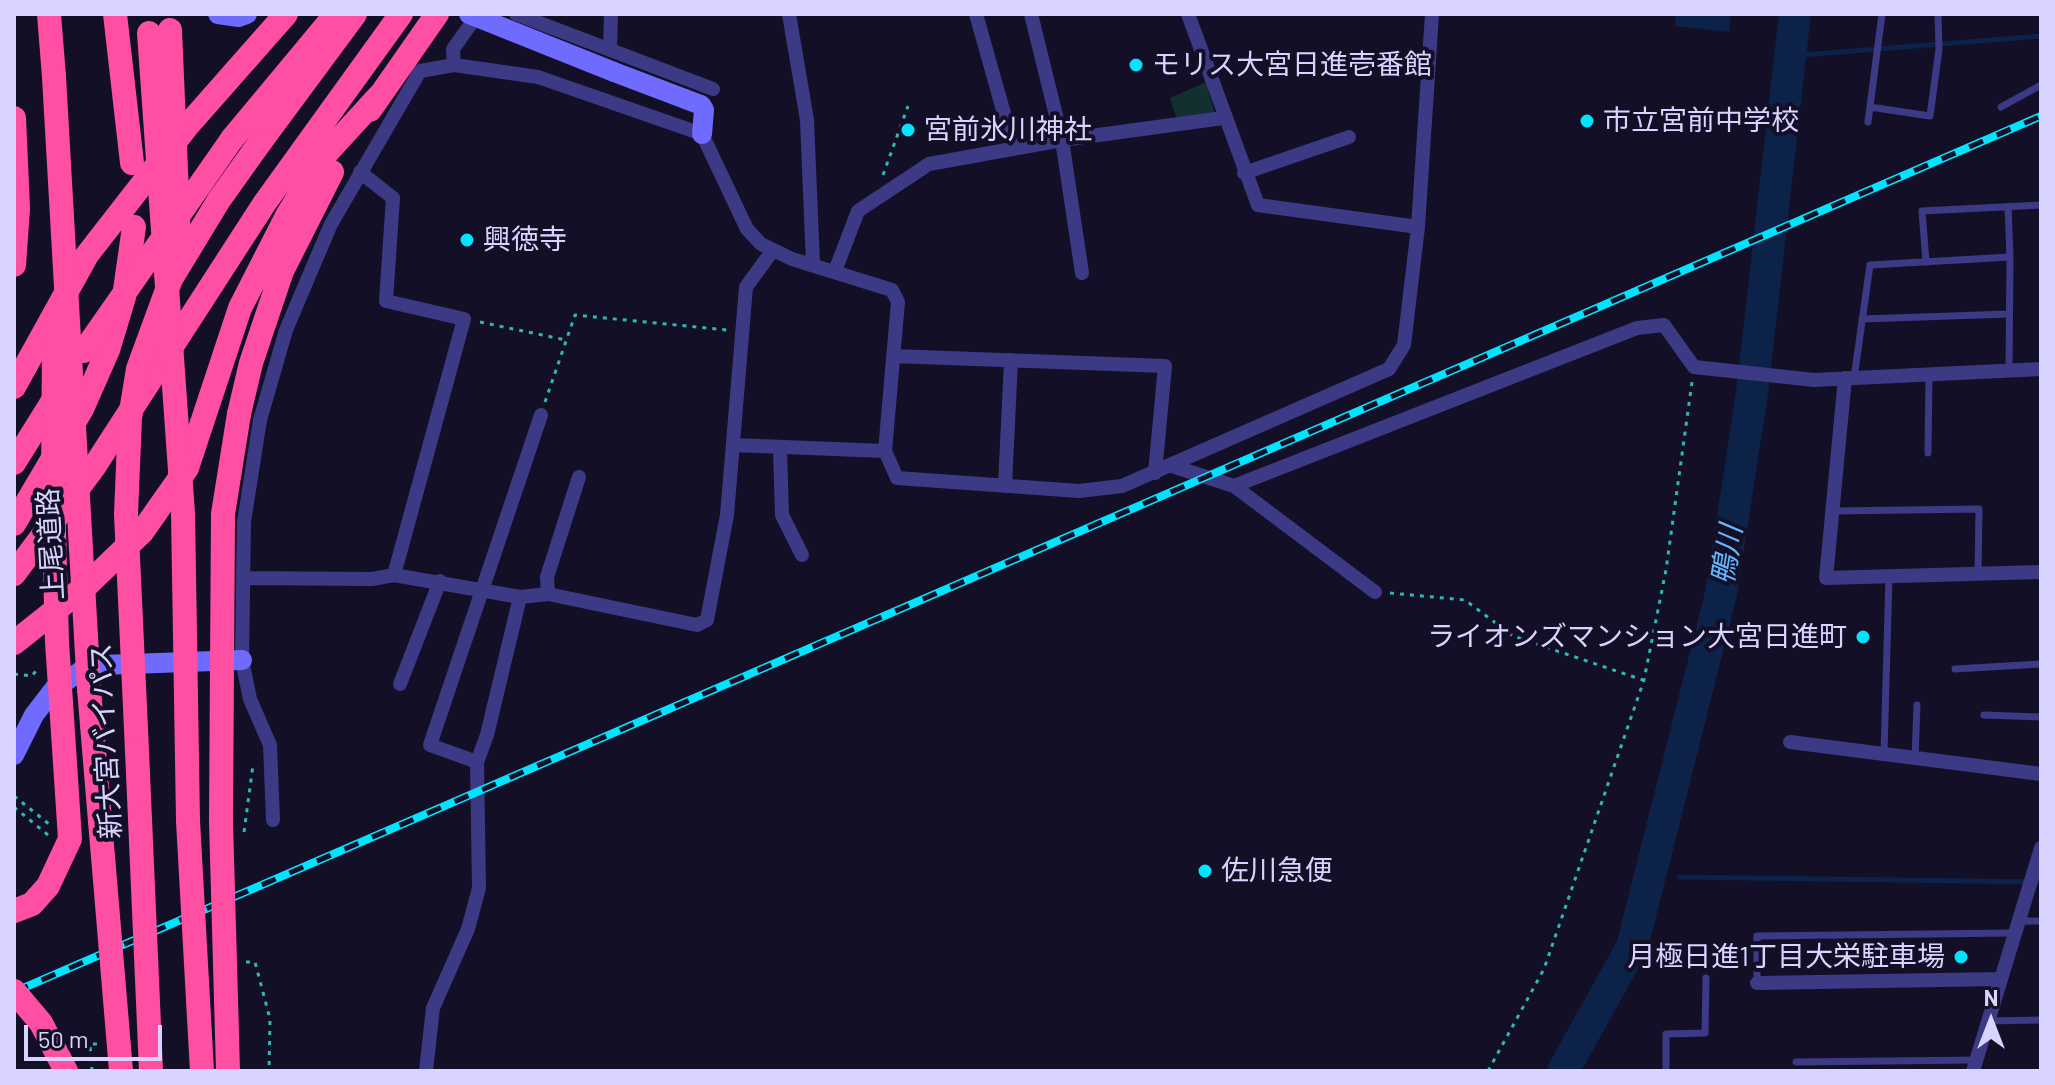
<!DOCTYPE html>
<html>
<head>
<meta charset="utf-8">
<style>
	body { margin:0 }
	#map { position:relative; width:2055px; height:1085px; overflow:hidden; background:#130f26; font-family:Barlow,sans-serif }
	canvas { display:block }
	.frame { position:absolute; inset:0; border:16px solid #d9d4ff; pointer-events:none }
	.north { position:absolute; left:1951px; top:981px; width:80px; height:80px; -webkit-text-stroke:6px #130f26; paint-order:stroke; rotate:0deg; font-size:22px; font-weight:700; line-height:32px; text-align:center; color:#d9d4ff }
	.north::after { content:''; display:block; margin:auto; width:28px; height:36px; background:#d9d4ff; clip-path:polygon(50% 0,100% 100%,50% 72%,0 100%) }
	.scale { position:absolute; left:24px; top:1025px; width:138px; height:36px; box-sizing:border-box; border:4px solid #d9d4ff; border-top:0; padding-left:10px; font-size:24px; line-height:28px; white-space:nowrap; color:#d9d4ff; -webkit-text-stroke:6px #130f26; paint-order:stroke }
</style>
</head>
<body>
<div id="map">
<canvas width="2055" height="1085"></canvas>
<div class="frame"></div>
<div class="north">N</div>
<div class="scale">50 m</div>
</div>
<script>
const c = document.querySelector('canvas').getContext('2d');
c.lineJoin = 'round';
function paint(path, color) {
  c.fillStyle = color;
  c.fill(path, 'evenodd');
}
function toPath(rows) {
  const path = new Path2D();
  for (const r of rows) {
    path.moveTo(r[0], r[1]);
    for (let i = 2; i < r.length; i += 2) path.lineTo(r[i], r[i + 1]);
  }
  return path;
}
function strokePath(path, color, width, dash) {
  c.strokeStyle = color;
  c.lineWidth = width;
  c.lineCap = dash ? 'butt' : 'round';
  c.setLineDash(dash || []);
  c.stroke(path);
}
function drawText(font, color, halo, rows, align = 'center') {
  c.font = font + ' Barlow,"Noto Sans JP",sans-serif';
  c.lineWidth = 8;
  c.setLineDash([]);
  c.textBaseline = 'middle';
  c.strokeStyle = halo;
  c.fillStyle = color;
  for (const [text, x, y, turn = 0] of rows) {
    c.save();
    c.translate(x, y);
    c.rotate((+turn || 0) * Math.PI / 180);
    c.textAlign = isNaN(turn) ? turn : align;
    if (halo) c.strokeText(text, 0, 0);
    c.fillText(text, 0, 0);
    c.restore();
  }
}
paint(toPath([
	[1206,82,1215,114,1176,117,1170,98]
]), '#12302f');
paint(toPath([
	[1676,14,1731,14,1729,32,1675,26]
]), '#0c2248');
strokePath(toPath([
	[1790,56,2041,36],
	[1680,877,2041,882]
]), '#0c2248', 5);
strokePath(toPath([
	[1563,1071,1632,947,1721,594,1752,393,1795,14]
]), '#0c2248', 32);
strokePath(toPath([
	[883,175,908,106],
	[480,322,566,340],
	[545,402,575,315,727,330],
	[1390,593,1465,600,1513,636,1643,680],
	[14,674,32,676,38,668],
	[14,796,49,824],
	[14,807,48,835],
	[244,832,253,765],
	[246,962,255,962,270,1019,269,1071],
	[1488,1071,1544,969,1644,680,1666,570,1692,382]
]), '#2fb8b0', 3, [4, 6]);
strokePath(toPath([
	[1870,107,1930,116,1939,49,1938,14],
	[2001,107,2041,85],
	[1868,122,1882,14],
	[2008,207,2010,257],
	[1926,262,1922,211,2041,205],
	[1862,319,2009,314],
	[1854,378,1870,265,2010,257,2009,371],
	[1928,453,1929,375],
	[1833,511,1979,509,1978,574],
	[1955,669,2041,664],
	[1984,715,2041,717],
	[1884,753,1889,576],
	[1915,758,1917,705],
	[2019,921,2041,921],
	[1757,983,1757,936,2012,933],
	[1987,1021,2041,1020],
	[1796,1062,1976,1060],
	[1666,1071,1666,1034,1705,1033,1706,978]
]), '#3d3a85', 7);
strokePath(toPath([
	[516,14,713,89],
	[789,14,807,120,813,264],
	[976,14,1014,149],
	[1031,14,1062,140,1082,273],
	[1188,14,1258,205,1418,227],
	[610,50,611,14],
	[454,65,453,49,478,14],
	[360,172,393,198,386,301,464,319,394,575],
	[1244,173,1349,137],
	[835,271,858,211,929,164,1062,140,1223,118],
	[893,356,1165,366,1155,473],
	[1845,378,1826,578,2041,572],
	[733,445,885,451],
	[780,450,782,515,802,555],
	[1172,466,1234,486,1637,328,1664,325,1694,367,1814,380,2041,369],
	[1005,486,1011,360],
	[1234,486,1375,592],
	[243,578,372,579,394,575,520,597,548,594,697,625,707,620,727,515,746,287,773,250],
	[548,594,547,577,579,477],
	[400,684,440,581],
	[1790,742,2041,774],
	[477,762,430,745,541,415],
	[273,820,270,745,250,699,242,660,244,522,260,420,286,330,331,224,420,71,454,65,538,77,702,134,747,229,761,244,792,259,892,290,898,302,885,451,897,478,1079,491,1122,486,1389,369,1404,345,1418,227,1432,14],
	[1757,983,2000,979],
	[426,1071,433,1008,468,929,479,888,477,762,487,735,520,597],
	[1973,1071,2041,848]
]), '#3d3a85', 14);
strokePath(toPath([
	[218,14,239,17,247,14],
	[614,72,701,105,704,110,702,134],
	[14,755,34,715,54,689,81,671,102,665,242,660]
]), '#6f6bff', 20);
strokePath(toPath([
	[49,14,54,77],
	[115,14,132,163],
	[370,110,437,14],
	[14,118,18,209,14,265],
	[232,139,336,14],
	[261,141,355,14],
	[14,387,87,255,189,124,286,14],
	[239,414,251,363,282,271,332,172],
	[14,463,59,391],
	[14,524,82,409,108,350,124,297,134,227],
	[14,574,94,467,264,204,401,14],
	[14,643,87,585,142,532,187,468,240,308,288,214,324,156,378,97],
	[89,689,100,821],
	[136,729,140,819]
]), '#ff4fa3', 24);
const rail = toPath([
	[14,992,2041,116]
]);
strokePath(rail, '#00e5ff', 8);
strokePath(rail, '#130f26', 5, [15]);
strokePath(toPath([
	[92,1071,90,1044,97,1044]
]), '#2fb8b0', 3, [4, 6]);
strokePath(toPath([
	[469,14,614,72]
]), '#6f6bff', 20);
strokePath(toPath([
	[170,30,180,264],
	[149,33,183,513,188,821,202,1071],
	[54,77,89,689],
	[84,351,232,139],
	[136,729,126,514,130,418,138,369,171,279,219,200,261,141],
	[140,819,151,1071],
	[100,821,121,1071],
	[14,911,32,904,48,886,70,839,57,642,53,495,54,335,68,285],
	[14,991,41,1023,66,1071],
	[228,1071,221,821,223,514,239,414]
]), '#ff4fa3', 24);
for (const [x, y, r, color] of [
	[1136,65,8,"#00e5ff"],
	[1587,121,8,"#00e5ff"],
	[908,130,8,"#00e5ff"],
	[467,240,8,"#00e5ff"],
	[1863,637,8,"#00e5ff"],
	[1205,871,8,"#00e5ff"],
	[1961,957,8,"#00e5ff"]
]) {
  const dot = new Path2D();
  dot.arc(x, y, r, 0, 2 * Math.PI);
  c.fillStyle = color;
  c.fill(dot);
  strokePath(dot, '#130f26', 3);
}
drawText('28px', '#d9d4ff', '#130f26', [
	["モリス大宮日進壱番館",1152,65],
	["市立宮前中学校",1603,121],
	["宮前氷川神社",924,130],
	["興徳寺",483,240],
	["ライオンズマンション大宮日進町",1847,637,"right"],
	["佐川急便",1221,871],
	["月極日進1丁目大栄駐車場",1945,957,"right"]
], 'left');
drawText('28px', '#d9d4ff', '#130f26', [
	["上尾道路",51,544,-93],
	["新大宮バイパス",106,741,-93]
]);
drawText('italic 30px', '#62b6ff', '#130f26', [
	["鴨川",1727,555,-81]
]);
</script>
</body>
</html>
